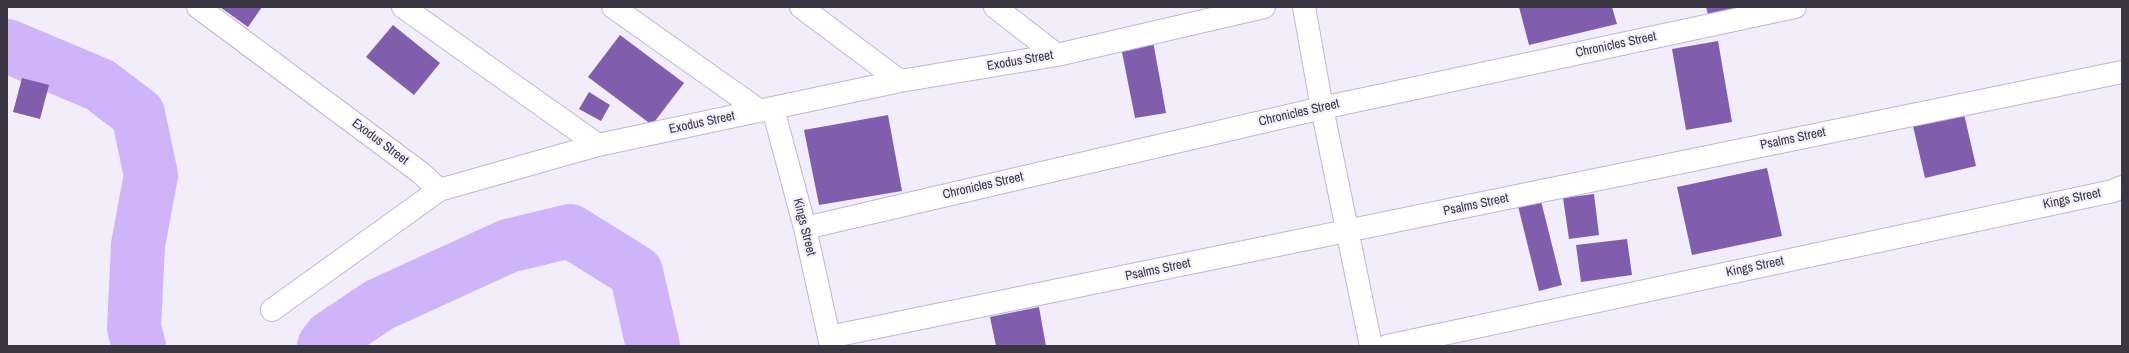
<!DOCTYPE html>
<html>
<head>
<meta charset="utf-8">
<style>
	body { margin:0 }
	#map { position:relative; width:2129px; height:353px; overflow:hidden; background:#f2edfb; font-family:"Archivo Narrow",sans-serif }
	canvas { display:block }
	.frame { position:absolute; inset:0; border:8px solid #3b3644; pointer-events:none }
</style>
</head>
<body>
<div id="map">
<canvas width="2129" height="353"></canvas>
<div class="frame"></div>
</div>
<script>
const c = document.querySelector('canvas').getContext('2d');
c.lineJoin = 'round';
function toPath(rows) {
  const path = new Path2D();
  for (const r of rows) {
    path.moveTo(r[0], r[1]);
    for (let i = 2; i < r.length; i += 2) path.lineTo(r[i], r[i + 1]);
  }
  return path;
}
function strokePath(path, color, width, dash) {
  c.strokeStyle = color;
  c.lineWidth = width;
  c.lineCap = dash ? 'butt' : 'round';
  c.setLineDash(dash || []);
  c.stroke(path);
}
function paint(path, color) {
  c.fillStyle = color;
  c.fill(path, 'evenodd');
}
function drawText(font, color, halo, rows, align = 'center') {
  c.font = font + ' "Archivo Narrow",sans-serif';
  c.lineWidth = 4;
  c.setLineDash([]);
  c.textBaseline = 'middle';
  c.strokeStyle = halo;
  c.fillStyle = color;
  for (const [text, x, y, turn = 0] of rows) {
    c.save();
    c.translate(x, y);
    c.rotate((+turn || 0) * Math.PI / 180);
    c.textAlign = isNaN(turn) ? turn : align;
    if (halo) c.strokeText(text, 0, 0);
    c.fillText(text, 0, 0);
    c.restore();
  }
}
strokePath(toPath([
	[7,46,100,85,138,114,151,175,138,245,134,328,139,346],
	[324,346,330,338,379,305,508,246,570,231,636,272,653,346]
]), '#cfb4f9', 54);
paint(toPath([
	[220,7,262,7,248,27],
	[1519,7,1612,7,1617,24,1529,45],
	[1706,7,1762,7,1709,18],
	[393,25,440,63,414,95,366,57],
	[620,35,684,83,652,125,588,77],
	[1153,41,1166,113,1135,118,1121,47],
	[1718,41,1732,122,1686,130,1672,49],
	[22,78,49,85,40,119,13,112],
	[589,92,610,105,601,121,579,109],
	[1964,114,1976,166,1925,178,1913,126],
	[888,115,902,191,819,205,804,130],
	[1767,168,1782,236,1692,255,1677,187],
	[1594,194,1599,235,1569,239,1563,198],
	[1541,201,1562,285,1539,291,1518,206],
	[1627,239,1632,275,1581,282,1576,245],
	[1039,307,1046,346,996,346,990,317]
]), '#805ead');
const minor = toPath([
	[198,7,421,173,439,190,598,145,900,81,1057,55,1264,7],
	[403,7,598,145],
	[613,7,760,111],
	[801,7,900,81],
	[995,7,1057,55],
	[1304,7,1322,108,1371,346],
	[773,109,805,228,831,346],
	[805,228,1322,108,1795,7],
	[272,310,439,190],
	[829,337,2122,72],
	[1387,346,2113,191,2122,187]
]);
strokePath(minor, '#c2b5d7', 24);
strokePath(minor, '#fff', 22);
drawText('13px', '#3b3644', '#f2edfb', [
	["Chronicles Street",1616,45,-12],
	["Exodus Street",1020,61,-10],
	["Chronicles Street",1299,113,-13],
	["Exodus Street",702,123,-12],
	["Psalms Street",1793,139,-12],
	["Exodus Street",380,142,37],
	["Chronicles Street",983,186,-13],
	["Kings Street",2072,199,-12],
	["Psalms Street",1476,205,-12],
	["Kings Street",804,227,76],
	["Kings Street",1755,267,-12],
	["Psalms Street",1158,270,-12]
]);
</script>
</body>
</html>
